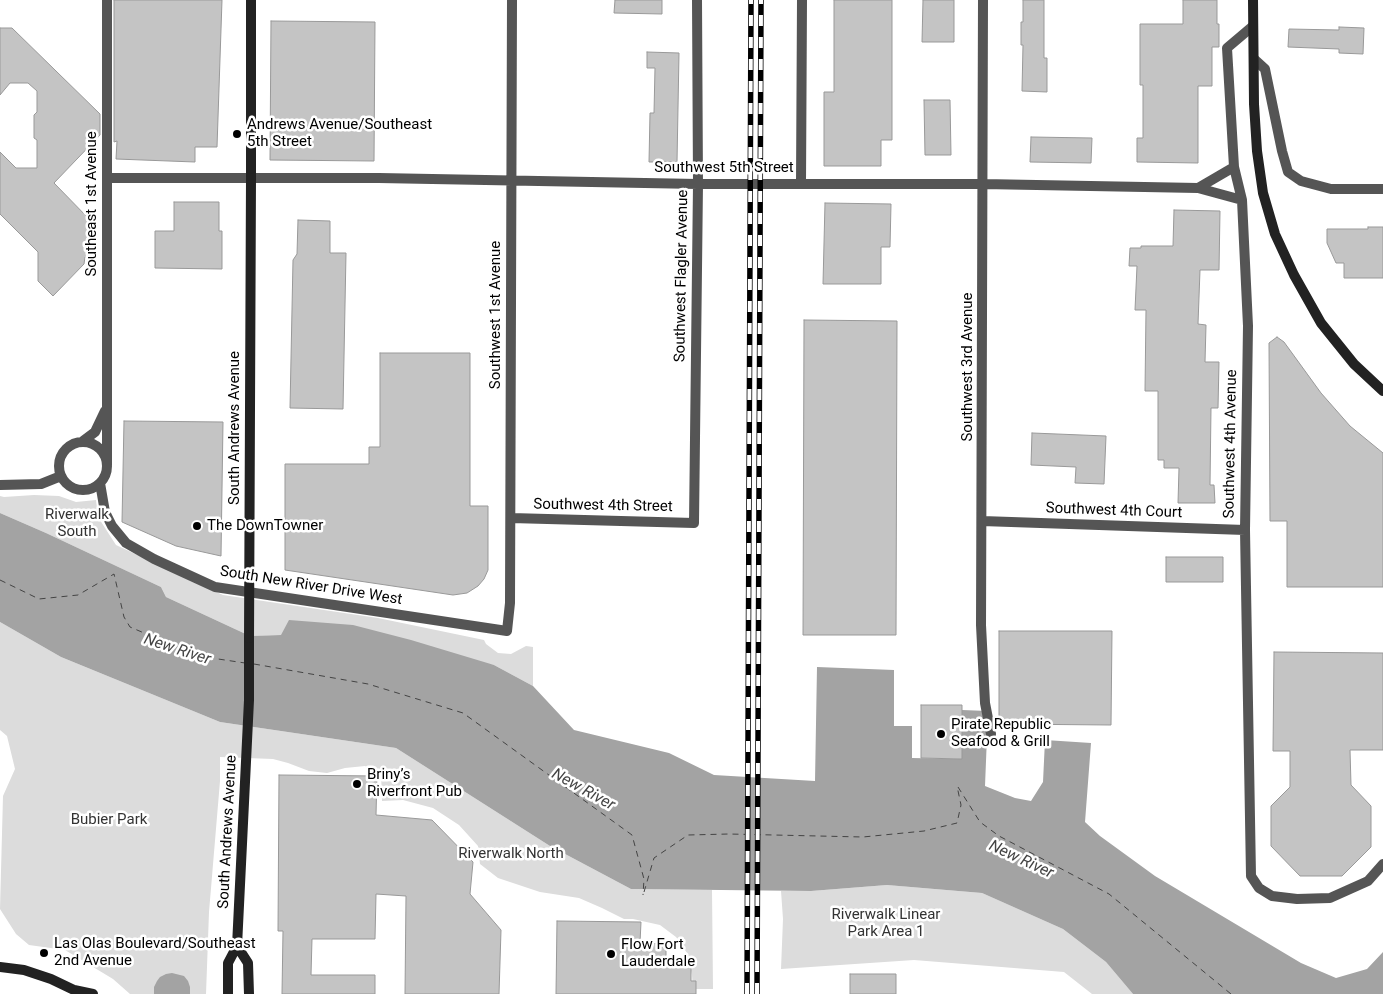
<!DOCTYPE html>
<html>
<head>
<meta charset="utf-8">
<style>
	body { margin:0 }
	canvas { display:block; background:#fff }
</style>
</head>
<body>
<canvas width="1383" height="994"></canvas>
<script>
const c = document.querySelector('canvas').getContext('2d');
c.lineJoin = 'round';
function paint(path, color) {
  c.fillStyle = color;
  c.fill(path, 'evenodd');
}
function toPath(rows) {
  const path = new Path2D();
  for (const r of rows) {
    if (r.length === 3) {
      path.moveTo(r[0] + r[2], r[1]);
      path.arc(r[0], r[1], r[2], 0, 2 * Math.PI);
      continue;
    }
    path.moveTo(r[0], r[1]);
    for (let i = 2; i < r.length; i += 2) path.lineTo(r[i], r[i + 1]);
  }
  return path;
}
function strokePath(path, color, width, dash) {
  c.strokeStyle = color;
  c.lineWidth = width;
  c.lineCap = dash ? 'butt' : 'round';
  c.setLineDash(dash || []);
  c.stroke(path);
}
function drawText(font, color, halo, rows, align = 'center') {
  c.font = font + ' Roboto,sans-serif';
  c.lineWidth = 5;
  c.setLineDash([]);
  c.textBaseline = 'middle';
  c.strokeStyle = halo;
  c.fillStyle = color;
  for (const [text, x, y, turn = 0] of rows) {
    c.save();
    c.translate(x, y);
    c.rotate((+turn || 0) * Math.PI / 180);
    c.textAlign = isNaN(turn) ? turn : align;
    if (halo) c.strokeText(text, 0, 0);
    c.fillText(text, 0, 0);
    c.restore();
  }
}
paint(toPath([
	[34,495,59,496,76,502,96,500,98,517,116,545,223,595,378,618,484,640,486,644,498,653,511,654,526,646,533,647,533,686,494,665,281,635,250,636,166,597,161,587,46,533,0,513,0,496,4,497],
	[0,622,61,657,220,722,396,748,550,846,631,889,712,890,713,989,693,989,692,975,687,953,676,937,660,925,633,919,624,919,602,908,579,898,540,892,498,878,480,864,478,846,459,825,433,808,403,800,382,801,381,773,365,766,345,768,327,773,309,771,288,763,273,759,220,757,220,781,209,912,206,994,130,994,113,979,65,950,29,945,16,934,0,909,3,796,15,769,7,736,0,730],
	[887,885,982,893,1063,929,1106,962,1133,994,1092,994,1064,972,914,960,781,969,783,919,781,891,811,891]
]), '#dcdcdc');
paint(toPath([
	[0,513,46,533,161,587,166,597,250,636,281,635,289,620,353,625,411,640,494,665,533,686,574,730,669,753,714,775,815,781,817,667,894,670,894,726,912,726,912,758,961,759,962,710,988,711,985,786,1015,798,1031,801,1043,782,1045,740,1091,743,1085,822,1100,836,1155,876,1301,963,1336,978,1367,969,1383,952,1383,994,1133,994,1106,962,1063,929,982,893,887,885,811,891,631,889,550,846,396,748,220,722,61,657,0,622],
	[172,973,184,976,188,981,190,987,190,994,154,994,154,987,157,981,160,977,166,974]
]), '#a3a3a3');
strokePath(toPath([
	[0,580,39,599,78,595,114,574,124,617,130,627,198,656,245,663],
	[254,664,368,684,463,713,632,835,644,879,643,895],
	[958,787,980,822,999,836,1109,894,1231,994],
	[644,892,654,858,688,835,729,834,863,837,924,831,957,823,961,805,957,786]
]), '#444', 1, [6, 5]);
const building = toPath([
	[114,0,222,0,217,147,195,147,195,162,116,159,117,141,114,142,114,0],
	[615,0,662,0,662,14,614,13,615,0],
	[834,0,892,0,892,140,881,140,881,166,824,166,824,92,834,92,834,0],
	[923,0,954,0,954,42,922,42,923,0],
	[1023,0,1044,0,1044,58,1047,58,1047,92,1022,91,1023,45,1021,45,1021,22,1023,22,1023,0],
	[1183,0,1217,0,1217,24,1219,24,1219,47,1212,47,1212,86,1198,86,1198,163,1137,162,1137,138,1143,138,1143,85,1140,85,1140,24,1183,24,1183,0],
	[271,21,375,22,374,161,270,160,271,21],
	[1339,27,1364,28,1363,54,1339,53,1339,49,1288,47,1289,29,1339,30,1339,27],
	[0,28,12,28,100,114,100,135,54,183,91,221,91,257,85,257,84,264,53,296,38,281,38,252,0,214,0,152,16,168,37,168,37,140,34,138,34,115,37,112,37,91,28,83,10,83,0,95,0,28],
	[647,52,679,53,677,162,649,162,650,113,654,113,655,68,647,68,647,52],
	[924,100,950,100,951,155,925,155,924,100],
	[1031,137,1092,138,1091,163,1030,162,1031,137],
	[174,202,219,202,219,231,222,231,222,269,155,268,155,231,174,231,174,202],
	[825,203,891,204,890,247,881,247,881,284,823,284,825,203],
	[1174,210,1220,211,1219,270,1200,270,1198,324,1206,325,1205,362,1219,362,1218,408,1211,408,1210,485,1214,485,1215,503,1178,503,1179,468,1164,468,1164,460,1158,460,1158,391,1145,391,1146,310,1135,310,1137,266,1129,266,1130,248,1141,248,1141,246,1173,246,1174,210],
	[298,220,330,221,330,253,346,253,343,409,290,408,293,260,297,254,298,220],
	[1368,227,1383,227,1383,278,1344,278,1344,263,1336,263,1327,243,1327,229,1368,229,1368,227],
	[804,320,897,321,896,635,803,635,804,320],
	[1277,337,1284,342,1321,393,1350,426,1383,453,1383,587,1287,587,1287,521,1270,521,1269,343,1277,337],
	[380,353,470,353,470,506,488,506,488,570,484,579,478,586,467,593,453,595,285,570,285,464,369,464,369,447,380,447,380,353],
	[124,421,223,422,221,556,176,546,122,522,124,421],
	[1032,433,1106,436,1104,484,1075,483,1076,467,1031,465,1032,433],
	[1166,557,1223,557,1223,582,1166,582,1166,557],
	[999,631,1112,631,1111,725,999,724,999,631],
	[1274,652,1383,653,1383,750,1350,750,1351,785,1371,806,1371,847,1342,876,1300,876,1271,846,1271,806,1290,787,1290,751,1273,751,1274,652],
	[921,705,962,705,962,759,921,758,921,705],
	[279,775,377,776,376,815,432,820,473,862,470,894,501,930,499,994,405,994,406,896,376,894,375,939,312,939,311,975,375,975,375,994,282,994,283,931,278,931,279,775],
	[557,921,641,922,640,943,666,944,666,964,691,964,691,981,696,981,696,994,556,994,557,921],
	[850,974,896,974,896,994,850,994,850,974]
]);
paint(building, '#c4c4c4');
strokePath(building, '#999', 1);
strokePath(toPath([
	[107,0,107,465],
	[983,0,981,625,985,703,991,734],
	[1253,26,1227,48,1234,167,1242,200,1248,326,1245,530,1251,876,1259,888,1272,896,1297,899,1330,898,1368,881,1383,864],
	[1254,59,1265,69,1282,151,1288,172,1301,181,1331,189,1383,189],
	[107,178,379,178,698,184,983,184,1198,188,1242,200],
	[801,184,802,0],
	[1198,188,1234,167],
	[83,441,95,432,105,411],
	[83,466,24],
	[100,483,105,512,112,526,126,543,154,559,215,587,507,631,510,603,512,0],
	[0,485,41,484,61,476],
	[511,518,694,523,698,184,697,0],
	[982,521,1245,530]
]), '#555', 10);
strokePath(toPath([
	[251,0,251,178],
	[1253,0,1254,104,1257,151,1263,193,1275,234,1294,275,1321,323,1354,364,1383,391],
	[237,946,248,963,249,994],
	[0,967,24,970,51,979,74,990,93,994],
	[228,994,228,963,237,946,249,700,249,638]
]), '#222', 10);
const rail = toPath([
	[747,994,751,0],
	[757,994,761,0]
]);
strokePath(rail, '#000', 5.5);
strokePath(rail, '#fff', 4, [11]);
strokePath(toPath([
	[249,638,251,178]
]), '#222', 10);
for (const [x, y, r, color] of [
	[237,134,5,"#000"],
	[197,526,5,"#000"],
	[941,734,5,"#000"],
	[357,784,5,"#000"],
	[44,953,5,"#000"],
	[611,954,5,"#000"]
]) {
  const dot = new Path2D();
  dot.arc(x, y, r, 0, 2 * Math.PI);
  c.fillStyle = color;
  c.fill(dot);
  strokePath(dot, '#fff', 2);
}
drawText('15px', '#000', '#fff', [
	["Andrews Avenue/Southeast",247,125],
	["5th Street",247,142],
	["The DownTowner",207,526],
	["Pirate Republic",951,725],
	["Seafood & Grill",951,742],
	["Briny’s",367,775],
	["Riverfront Pub",367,792],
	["Las Olas Boulevard/Southeast",54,944],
	["2nd Avenue",54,961],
	["Flow Fort",621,945],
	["Lauderdale",621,962]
], 'left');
drawText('15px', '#000', '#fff', [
	["Southwest 5th Street",724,168],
	["Southeast 1st Avenue",92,204,-90],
	["Southwest Flagler Avenue",682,276,-89],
	["Southwest 1st Avenue",496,315,-90],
	["Southwest 3rd Avenue",968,367,-90],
	["South Andrews Avenue",235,428,-90],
	["Southwest 4th Avenue",1231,444,-89],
	["Southwest 4th Street",603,506,1],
	["Southwest 4th Court",1114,511,2],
	["South New River Drive West",311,586,9],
	["South Andrews Avenue",228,832,-87]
]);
drawText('15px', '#333', '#fff', [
	["Riverwalk",77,515],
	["South",77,532],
	["Bubier Park",109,820],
	["Riverwalk North",511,854],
	["Riverwalk Linear",886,915],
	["Park Area 1",886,932]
]);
drawText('italic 16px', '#444', '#fff', [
	["New River",177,650,18],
	["New River",583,790,29],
	["New River",1021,860,25]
]);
</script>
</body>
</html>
